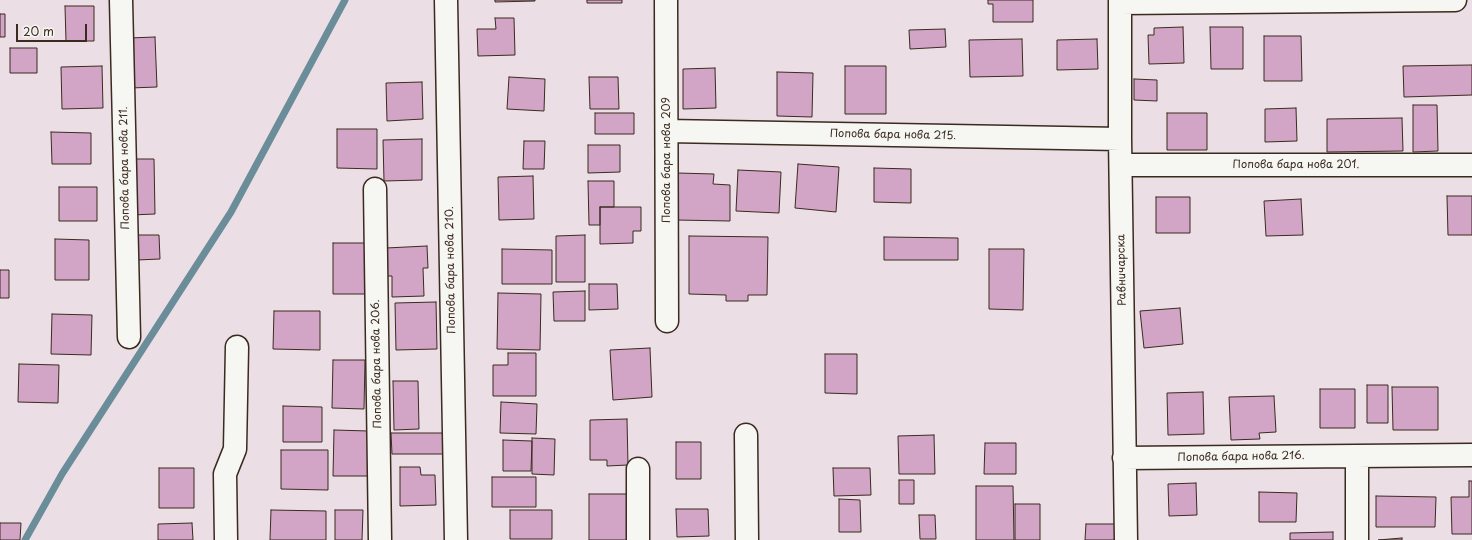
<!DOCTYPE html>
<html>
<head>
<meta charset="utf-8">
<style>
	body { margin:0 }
	#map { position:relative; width:1472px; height:540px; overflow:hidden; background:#ebdee5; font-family:"Playpen Sans",sans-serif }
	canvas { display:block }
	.scale { position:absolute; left:16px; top:24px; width:71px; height:18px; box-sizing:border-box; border:2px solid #3b2a1e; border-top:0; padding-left:5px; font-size:12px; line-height:14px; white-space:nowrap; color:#3b2a1e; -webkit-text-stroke:3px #f6f6f2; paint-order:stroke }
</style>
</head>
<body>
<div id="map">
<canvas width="1472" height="540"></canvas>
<div class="scale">20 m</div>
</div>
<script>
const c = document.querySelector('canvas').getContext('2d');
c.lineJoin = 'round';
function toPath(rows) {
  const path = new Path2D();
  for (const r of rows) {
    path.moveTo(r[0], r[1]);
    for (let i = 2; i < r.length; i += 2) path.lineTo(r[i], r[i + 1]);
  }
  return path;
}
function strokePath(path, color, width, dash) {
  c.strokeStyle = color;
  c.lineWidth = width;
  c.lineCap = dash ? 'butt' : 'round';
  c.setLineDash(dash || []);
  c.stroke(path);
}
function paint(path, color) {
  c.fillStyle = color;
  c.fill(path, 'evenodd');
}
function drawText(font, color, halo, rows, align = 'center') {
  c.font = font + ' "Playpen Sans",sans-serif';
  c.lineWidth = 4;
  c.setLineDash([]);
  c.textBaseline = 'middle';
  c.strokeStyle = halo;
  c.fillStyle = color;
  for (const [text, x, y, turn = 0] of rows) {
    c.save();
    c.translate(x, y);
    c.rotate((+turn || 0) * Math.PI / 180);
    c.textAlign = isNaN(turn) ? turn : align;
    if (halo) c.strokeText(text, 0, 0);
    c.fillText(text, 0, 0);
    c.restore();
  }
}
strokePath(toPath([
	[25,540,62,474,231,212,345,0]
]), '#6a8d99', 7);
const building = toPath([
	[495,0,535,0,535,1,495,2,495,0],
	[587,0,622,0,622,3,587,3,587,0],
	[988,0,1033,0,1033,22,993,22,993,4,988,4,988,0],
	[65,6,94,6,94,41,66,41,65,6],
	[0,14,5,14,5,37,0,37,0,14],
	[495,18,514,18,515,55,478,56,477,29,496,29,495,18],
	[1183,27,1184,63,1149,64,1148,35,1154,35,1154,28,1183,27],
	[1210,27,1243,27,1243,69,1211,69,1210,27],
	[945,29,946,47,910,49,909,30,945,29],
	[1264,36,1301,36,1302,81,1264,81,1264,36],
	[155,37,157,87,130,88,129,38,155,37],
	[1022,39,1023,76,970,77,969,40,1022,39],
	[1097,39,1098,69,1057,70,1057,40,1097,39],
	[10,48,37,48,37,73,10,73,10,48],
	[1472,65,1472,95,1404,97,1403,66,1472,65],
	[102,66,103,108,62,109,61,67,102,66],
	[845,66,886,66,886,114,845,114,845,66],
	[715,68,716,108,683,109,683,69,715,68],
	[777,72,813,73,812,117,777,116,777,72],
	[509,77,545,79,544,111,507,109,509,77],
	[589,77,618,77,619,109,590,109,589,77],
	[1134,79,1157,80,1157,101,1134,100,1134,79],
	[422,82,423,119,387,121,386,83,422,82],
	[1413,105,1437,105,1438,151,1413,152,1413,105],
	[1296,108,1297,141,1265,142,1265,109,1296,108],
	[595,113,634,113,634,134,595,134,595,113],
	[1167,113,1207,113,1207,150,1167,150,1167,113],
	[1402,118,1403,151,1327,152,1327,119,1402,118],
	[337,129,377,129,377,169,337,168,337,129],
	[51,132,91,133,91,164,52,164,51,132],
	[422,139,422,180,384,181,383,140,422,139],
	[524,141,545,141,544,169,523,169,524,141],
	[588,145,620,145,620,172,588,173,588,145],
	[130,159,154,159,155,214,131,215,130,159],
	[798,164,839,167,836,212,795,208,798,164],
	[874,168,911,169,911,203,874,202,874,168],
	[738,170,781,172,779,213,736,211,738,170],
	[677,173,714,174,713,184,730,185,730,221,676,220,677,173],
	[533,176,534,219,499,220,498,177,533,176],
	[588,181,614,181,614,207,600,207,600,225,589,225,588,181],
	[59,187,97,187,97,221,59,221,59,187],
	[1447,196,1472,196,1472,235,1448,235,1447,196],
	[1156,197,1190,197,1190,233,1156,233,1156,197],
	[1301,199,1303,235,1266,236,1264,201,1301,199],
	[600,207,641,207,641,231,633,231,633,243,600,244,600,207],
	[136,235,159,235,160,259,137,260,136,235],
	[585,235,585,282,556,282,556,236,585,235],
	[689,236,768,237,767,295,748,295,748,301,726,301,726,295,689,294,689,236],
	[884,237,958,238,958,260,884,260,884,237],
	[55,239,89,240,89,280,55,280,55,239],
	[333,243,369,243,369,294,333,294,333,243],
	[427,246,428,268,423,268,424,296,392,297,392,276,387,276,386,248,427,246],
	[502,249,552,250,552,284,502,284,502,249],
	[989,249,1024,249,1023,310,989,309,989,249],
	[0,270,9,270,9,298,0,298,0,270],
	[589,284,617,284,618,309,589,310,589,284],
	[585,291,585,321,554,321,553,292,585,291],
	[498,293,541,294,540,350,497,349,498,293],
	[436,302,437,349,396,350,395,303,436,302],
	[1180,308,1183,344,1144,348,1140,311,1180,308],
	[274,311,320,311,320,350,273,349,274,311],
	[52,314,92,315,91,355,51,354,52,314],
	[650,348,652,397,613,400,610,350,650,348],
	[508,353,536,353,536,396,493,396,493,365,508,365,508,353],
	[825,354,857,354,857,394,825,393,825,354],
	[333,360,365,360,364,409,332,408,333,360],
	[19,364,59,365,58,403,18,402,19,364],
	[393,381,418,381,419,429,394,430,393,381],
	[1367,385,1388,385,1388,423,1367,423,1367,385],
	[1392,387,1438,387,1438,430,1393,430,1392,387],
	[1320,389,1355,389,1355,428,1320,428,1320,389],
	[1203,392,1204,434,1168,435,1167,393,1203,392],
	[1274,396,1276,432,1259,433,1260,439,1231,440,1229,397,1274,396],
	[501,402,537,404,536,434,500,433,501,402],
	[283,406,322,407,322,442,283,442,283,406],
	[627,419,628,465,607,466,607,460,590,460,590,420,627,419],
	[334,430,369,431,369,476,333,476,334,430],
	[391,433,443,433,443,454,392,454,391,433],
	[934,435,935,474,899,474,898,436,934,435],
	[532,438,555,439,554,475,532,474,532,438],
	[503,440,532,441,531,471,503,471,503,440],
	[676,442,701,442,701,479,676,479,676,442],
	[985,443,1016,443,1016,474,984,474,985,443],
	[281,450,328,450,328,490,281,489,281,450],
	[400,467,420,467,421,475,435,475,436,505,400,506,400,467],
	[159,468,194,468,194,508,159,508,159,468],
	[833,468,870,468,871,495,834,496,833,468],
	[492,477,536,477,536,507,492,507,492,477],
	[899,480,914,480,914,504,899,504,899,480],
	[1469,481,1472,481,1472,534,1452,534,1451,497,1469,497,1469,481],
	[1196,483,1197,515,1169,516,1168,484,1196,483],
	[976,486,1013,486,1014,540,976,540,976,486],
	[1259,492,1297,493,1296,522,1259,522,1259,492],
	[589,494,629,494,628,540,589,540,589,494],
	[1376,496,1436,497,1435,527,1376,527,1376,496],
	[839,499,860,500,861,532,839,532,839,499],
	[1015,504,1040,504,1040,540,1015,540,1015,504],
	[676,509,708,509,709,536,677,537,676,509],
	[271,510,326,511,326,540,270,540,271,510],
	[335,510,363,510,362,540,335,540,335,510],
	[510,510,552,510,552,539,510,539,510,510],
	[919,515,935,515,936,539,920,539,919,515],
	[0,523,21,523,20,540,0,540,0,523],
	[192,523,193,540,158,540,158,524,192,523],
	[1086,524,1116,524,1116,540,1085,540,1086,524],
	[1333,532,1333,540,1290,540,1290,533,1333,532],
	[1402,538,1402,540,1378,540,1402,538]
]);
paint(building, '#d2a5c7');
strokePath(building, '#3b2a1e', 1);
const minor = toPath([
	[121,0,129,337],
	[446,0,456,540],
	[666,0,667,321],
	[1120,0,1120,139,1126,540],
	[1120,3,1455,0],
	[667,131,1120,139],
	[1121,165,1472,165],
	[375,189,380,540],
	[746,435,747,540],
	[1357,456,1357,540],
	[1124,458,1472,455],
	[226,540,225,474,235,449,237,347],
	[638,540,638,469]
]);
strokePath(minor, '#3b2a1e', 25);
strokePath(minor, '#f6f6f2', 22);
drawText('11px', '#3b2a1e', '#f6f6f2', [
	["Попова бара нова 215.",893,135,1],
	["Попова бара нова 209",667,160,-90],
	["Попова бара нова 201.",1296,165],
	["Попова бара нова 211.",125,168,-91],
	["Попова бара нова 210.",451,270,-91],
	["Равничарска",1122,270,-91],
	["Попова бара нова 206.",377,364,-91],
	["Попова бара нова 216.",1241,457,-1]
]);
</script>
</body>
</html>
